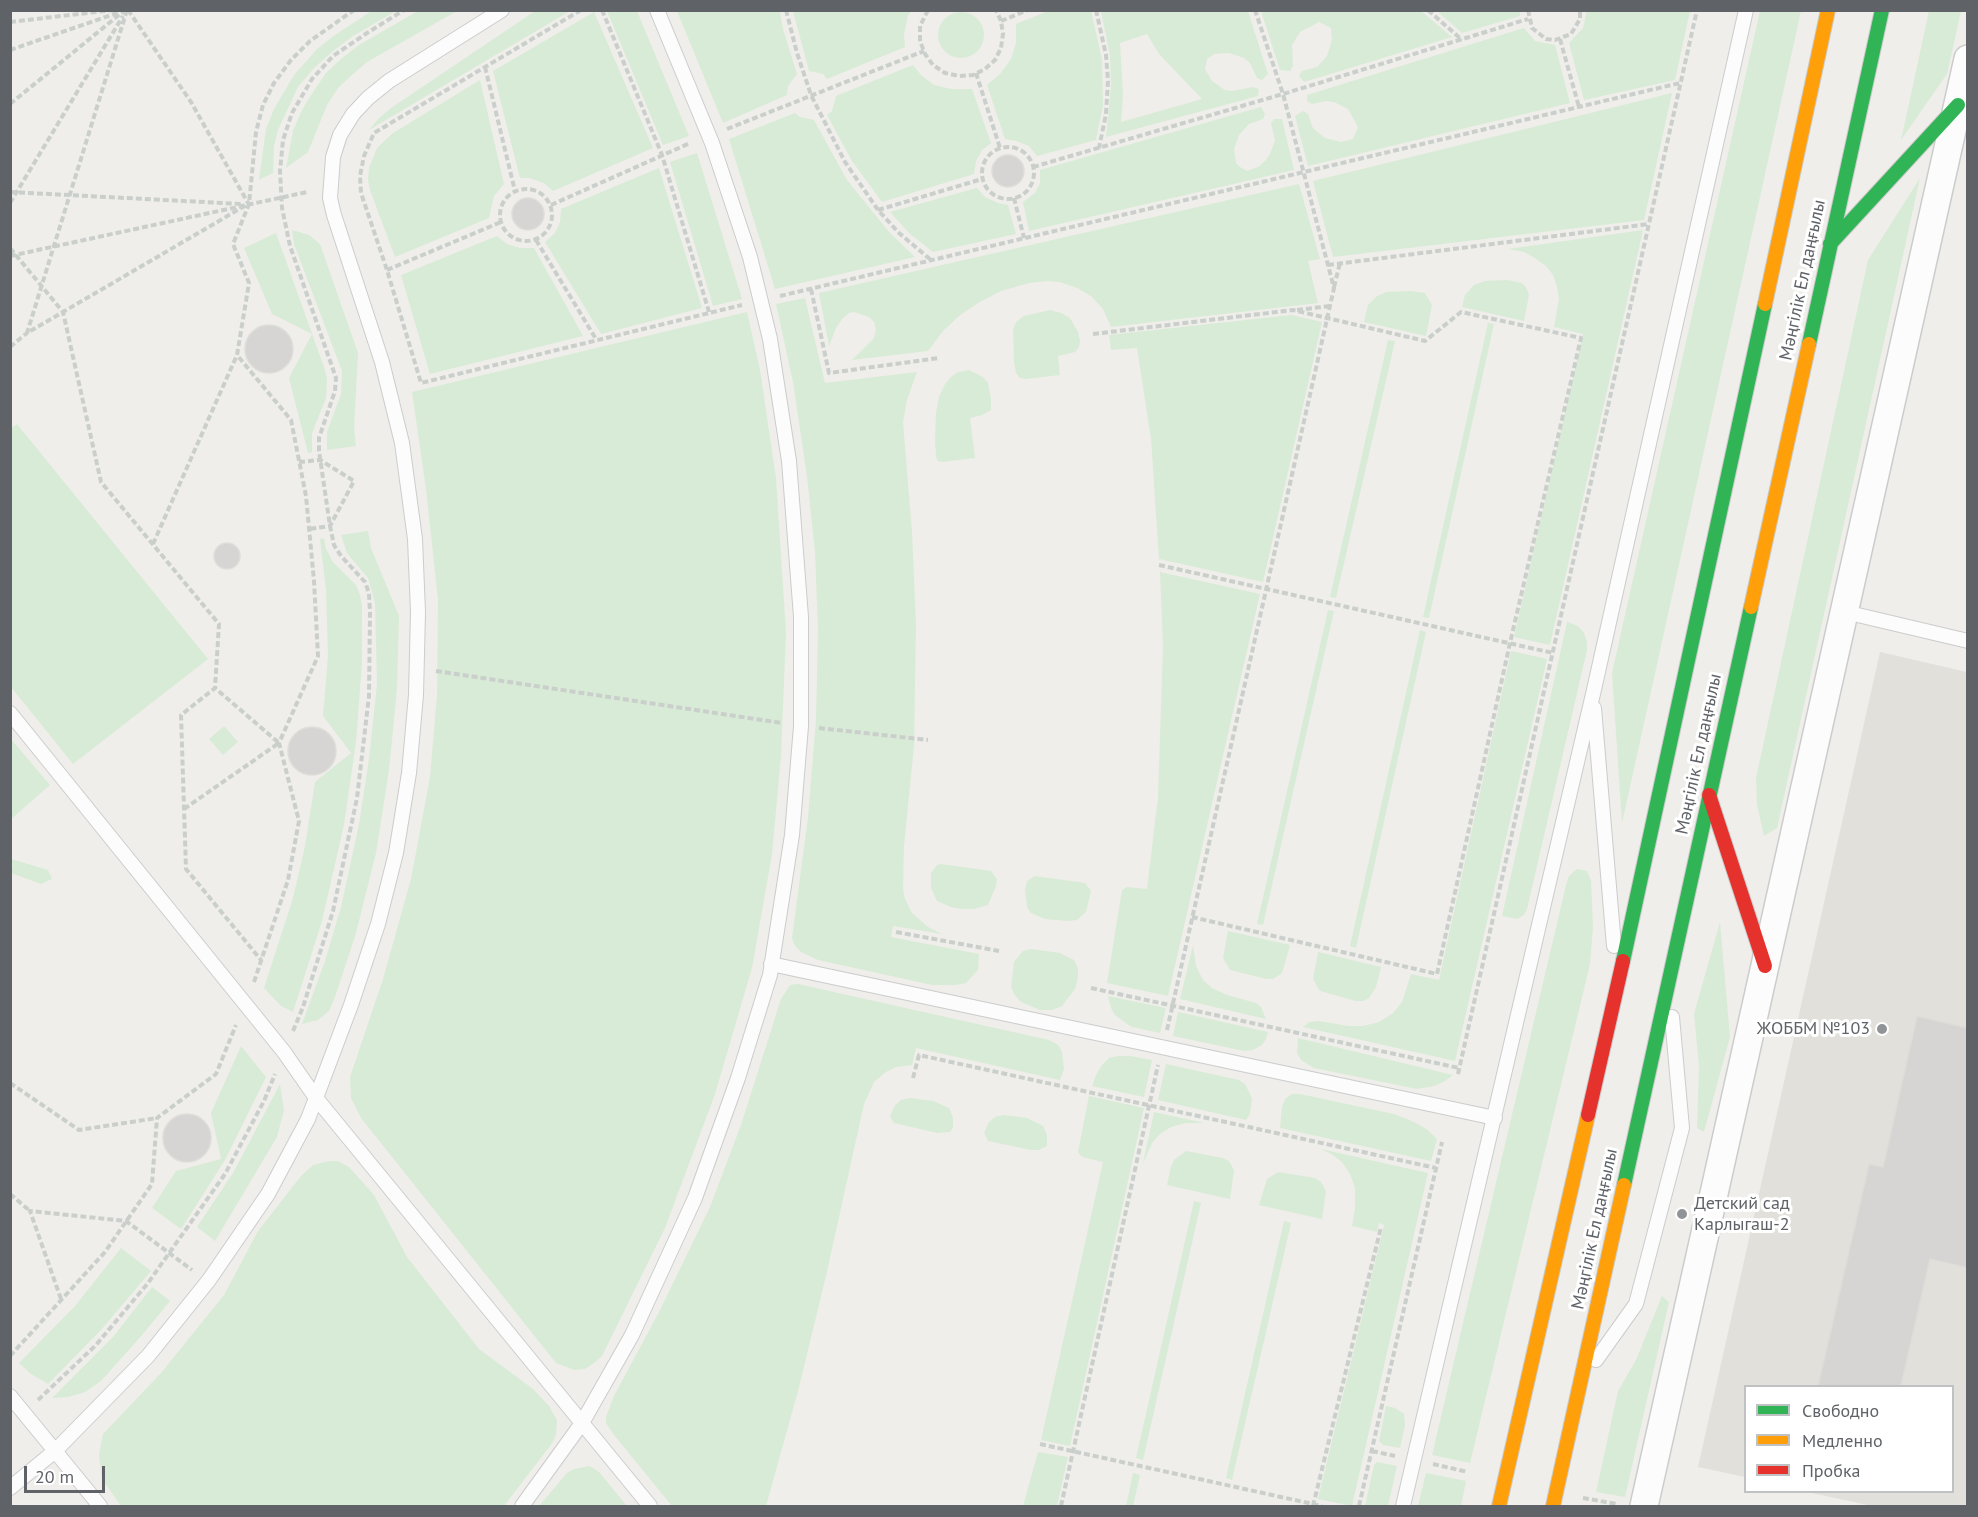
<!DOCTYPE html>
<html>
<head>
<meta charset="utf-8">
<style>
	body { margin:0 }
	#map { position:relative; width:1978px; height:1517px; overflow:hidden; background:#efeeea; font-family:"PT Sans",sans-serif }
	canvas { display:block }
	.frame { position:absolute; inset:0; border:12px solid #5f6368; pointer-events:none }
	.legend { position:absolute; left:1744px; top:1385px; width:210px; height:108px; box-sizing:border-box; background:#fff; border:2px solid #bfc1c3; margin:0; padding:8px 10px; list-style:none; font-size:18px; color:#5f6368 }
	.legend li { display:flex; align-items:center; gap:12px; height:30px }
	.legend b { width:30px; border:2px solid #bfc1c3 }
	.scale { position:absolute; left:24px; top:1466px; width:81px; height:27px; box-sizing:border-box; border:3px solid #5f6368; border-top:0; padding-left:8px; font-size:18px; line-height:21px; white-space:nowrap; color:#5f6368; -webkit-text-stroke:4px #fff; paint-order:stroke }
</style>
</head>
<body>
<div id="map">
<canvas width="1978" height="1517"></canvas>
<div class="frame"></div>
<ul class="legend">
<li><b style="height:8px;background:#30b455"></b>Свободно</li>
<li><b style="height:8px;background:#ff9f0a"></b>Медленно</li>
<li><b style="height:8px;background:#e5322d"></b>Пробка</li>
</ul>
<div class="scale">20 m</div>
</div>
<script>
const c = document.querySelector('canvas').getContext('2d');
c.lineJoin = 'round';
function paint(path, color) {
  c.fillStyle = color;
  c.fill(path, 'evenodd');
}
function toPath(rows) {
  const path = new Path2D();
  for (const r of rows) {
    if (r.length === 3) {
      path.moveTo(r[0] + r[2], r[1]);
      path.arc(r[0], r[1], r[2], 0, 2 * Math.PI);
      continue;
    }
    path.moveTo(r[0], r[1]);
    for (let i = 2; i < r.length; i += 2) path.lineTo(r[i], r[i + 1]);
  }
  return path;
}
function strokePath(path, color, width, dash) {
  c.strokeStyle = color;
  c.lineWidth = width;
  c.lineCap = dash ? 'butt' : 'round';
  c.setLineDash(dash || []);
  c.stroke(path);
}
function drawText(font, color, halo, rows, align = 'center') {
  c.font = font + ' "PT Sans",sans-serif';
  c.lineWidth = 6;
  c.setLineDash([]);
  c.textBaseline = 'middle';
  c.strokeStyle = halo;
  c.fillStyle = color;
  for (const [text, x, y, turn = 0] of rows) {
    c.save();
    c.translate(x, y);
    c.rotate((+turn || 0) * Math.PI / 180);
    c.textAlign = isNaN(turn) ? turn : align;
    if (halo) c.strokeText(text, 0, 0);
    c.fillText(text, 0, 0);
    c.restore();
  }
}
paint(toPath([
	[1880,652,1967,672,1967,1506,1872,1506,1807,1492,1952,1492,1952,1386,1746,1386,1745,1477,1698,1467]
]), '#e2e0da');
paint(toPath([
	[373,10,396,11,353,36,333,51,314,68,298,87,278,130,274,146,273,173,259,180,266,129,274,109,294,75,317,49,332,37],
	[1051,10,1091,11,1102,59,1103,106,1096,140,1037,156,1029,146,1016,141,1005,139,987,85,1000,74,1011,59,1016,43,1016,24],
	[418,11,457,11,367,62,353,74,338,88,327,105,308,152,286,168,293,131,301,112,311,95,326,73,341,59,359,45],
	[535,11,570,11,369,130,379,118,391,108],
	[607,11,637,11,689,136,663,145],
	[677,11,780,11,783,29,797,74,788,86,787,95,723,123],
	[793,11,793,10,911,11,908,16,904,34,905,47,827,79,823,74,809,71],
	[1101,11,1248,11,1268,74,1262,80,1257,78,1250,63,1244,58,1229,53,1214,54,1207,59,1205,69,1212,81,1225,90,1232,91,1253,87,1259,89,1258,96,1106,137,1111,86,1110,56],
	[1147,34,1159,54,1202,99,1121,122,1123,95,1120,43],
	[1261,11,1421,11,1452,37,1304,82,1299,76,1302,71,1317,67,1327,56,1332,40,1331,28,1319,22,1300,32,1292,45,1293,66,1290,71,1280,70],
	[1437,11,1520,11,1520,16,1462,33],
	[1587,11,1690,11,1675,80,1584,100,1569,43,1583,28],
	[1760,11,1801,11,1622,823,1612,673],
	[1929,11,1961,11,1947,74,1901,140],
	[594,12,653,148,553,191,544,183,529,178,520,178,493,71],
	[961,35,23],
	[1524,28,1535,41,1555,45,1570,103,1308,166,1295,116,1303,111,1308,114,1313,128,1325,138,1341,142,1353,139,1358,127,1348,109,1334,102,1326,101,1312,104,1307,101,1307,95],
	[913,65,921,75,934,85,951,89,972,89,991,143,982,150,976,161,974,174,882,202,852,161,827,115,832,111,836,96],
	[480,80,504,184,494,196,489,218,395,257,370,190,368,180,369,168,377,148,393,133],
	[1672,93,1644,220,1333,257,1313,181],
	[1261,107,1265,114,1263,119,1249,124,1239,135,1234,149,1236,163,1240,167,1247,171,1258,167,1265,161,1270,154,1275,140,1271,124,1274,119,1282,119,1294,170,1029,231,1023,202,1035,193,1040,183,1040,170],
	[795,113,800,117,814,120,847,180,889,232,915,257,775,289,729,139],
	[697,153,742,299,713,306,670,162],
	[659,168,702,308,601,334,545,242,555,233,560,222,561,209],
	[1920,178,1777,828,1764,836,1757,805,1756,778,1868,260],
	[1299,184,1320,259,1308,261,1318,303,1111,327,1103,309,1091,296,1077,288,1060,282,1047,281,1029,283,1001,291,978,303,959,316,943,331,928,351,852,360,874,338,876,329,874,322,869,317,854,312,849,313,842,319,836,328,829,346,819,293],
	[977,188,985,197,998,203,1008,205,1016,234,933,252,910,234,890,212],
	[292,230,309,235,320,244,358,353,354,429,356,446,327,450,327,432,341,394,342,371,294,244],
	[1643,230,1550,645,1514,637,1583,334,1554,327,1559,299,1557,287,1553,275,1546,266,1533,257,1524,252,1508,249],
	[276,233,325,370,327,379,326,398,312,433,312,452,308,453,289,378,312,334,272,314,244,248],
	[497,236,507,244,520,248,534,248,583,336,430,374,401,275],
	[1507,280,1522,283,1526,287,1529,295,1524,321,1462,307,1465,295,1474,285,1485,281],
	[1410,291,1425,293,1432,305,1426,336,1364,322,1368,305,1377,296,1387,292],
	[805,298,825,383,917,372,907,400,903,422,912,532,916,625,914,746,904,846,903,888,905,899,912,913,928,927,942,934,893,926,891,937,979,954,978,970,966,983,955,985,932,985,818,960,801,952,795,946,792,938,808,817,816,720,818,630,815,552,807,477,793,382,776,304],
	[1050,310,1061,313,1070,318,1078,332,1080,341,1079,347,1075,352,1058,356,1060,375,1026,379,1020,378,1016,373,1014,362,1013,330,1016,322,1024,316],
	[747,312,760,370,776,478,786,633,781,756,772,854,752,968,715,1094,665,1228,602,1356,594,1363,585,1369,574,1370,556,1363,361,1118,351,1098,350,1077,383,979,411,879,430,777,437,695,438,600,426,489,412,392],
	[1291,315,1322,322,1263,582,1159,559,1151,439,1137,348,1111,350,1109,335],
	[1488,323,1494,324,1429,618,1423,617],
	[1388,340,1395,341,1336,598,1330,597],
	[969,370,983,377,988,383,991,399,991,410,982,415,970,418,975,458,942,462,938,461,936,457,935,439,936,413,939,397,945,384,952,376,958,372],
	[17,424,208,659,73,764,11,687,10,429],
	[368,531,371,548,399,616,397,689,389,770,376,853,356,933,335,997,329,1011,318,1020,302,1024,325,961,341,907,359,824,369,759,377,684,375,603,368,578,347,553,341,535],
	[324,538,326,549,333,562,356,585,360,595,362,606,362,662,356,742,344,825,322,921,293,1012,281,1006,264,988,293,898,305,846,315,782,351,753,323,716,328,656,326,590,320,539],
	[1160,572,1260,594,1168,996,1107,983,1122,890,1127,887,1147,889,1158,797,1163,646],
	[1328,610,1334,611,1263,925,1257,924],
	[1567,622,1578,626,1584,633,1587,642,1587,650,1527,909,1524,915,1517,919,1502,916],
	[1420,630,1426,632,1356,948,1350,946],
	[1511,651,1547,659,1455,1061,1303,1027,1309,1022,1319,1021,1348,1026,1363,1026,1379,1022,1393,1013,1402,1002,1411,974,1439,980],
	[224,726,238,742,223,755,209,739],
	[10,738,50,785,11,819,10,819],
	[11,859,48,870,52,879,41,884,11,873,11,868,13,866],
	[941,864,991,871,997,879,996,886,988,905,974,909,962,909,951,907,937,901,931,888,931,873,937,865],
	[1577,869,1587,871,1591,881,1593,927,1590,964,1470,1463,1432,1455,1566,885,1569,876],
	[1035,876,1085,883,1091,891,1086,912,1077,920,1068,921,1045,919,1031,913,1027,907,1025,890,1027,881],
	[1720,922,1730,1037,1704,1132,1697,1128,1699,1067,1694,1014],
	[1228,931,1290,945,1282,973,1273,979,1266,979,1230,970,1223,958],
	[1193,945,1196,966,1203,980,1212,988,1227,995,1256,1003,1261,1007,1266,1019,1180,999],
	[1031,949,1060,953,1074,960,1078,968,1078,978,1075,989,1062,1006,1052,1010,1040,1010,1021,1002,1014,994,1011,987,1014,962,1023,951],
	[1318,952,1381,967,1376,987,1369,998,1364,1001,1356,1001,1320,991,1313,979],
	[798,984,1049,1040,1058,1045,1062,1052,1064,1069,1060,1080,916,1048,912,1065,896,1067,886,1072,874,1082,864,1104,826,1276,798,1391,766,1506,672,1506,614,1435,606,1423,606,1417,614,1396,660,1310,710,1207,741,1125,781,999,790,985],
	[1108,996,1166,1008,1160,1033,1132,1027,1123,1021,1115,1015,1111,1008],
	[1178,1012,1268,1032,1266,1039,1262,1045,1253,1050,1244,1051,1173,1036],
	[1298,1038,1453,1075,1445,1081,1434,1086,1417,1089,1314,1068,1301,1060,1297,1053],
	[241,1046,266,1077,225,1160,181,1229,152,1208,176,1171,221,1159,211,1113],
	[1118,1056,1130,1056,1152,1060,1144,1097,1092,1086,1096,1075,1102,1065,1109,1058],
	[1166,1064,1239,1080,1245,1084,1252,1098,1250,1114,1246,1120,1158,1100],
	[280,1084,284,1110,277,1137,215,1241,197,1227,233,1173],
	[1292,1094,1300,1094,1394,1114,1414,1122,1428,1130,1437,1139,1431,1161,1280,1128,1282,1106,1286,1098],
	[1089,1096,1144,1108,1070,1446,1041,1440,1103,1162,1086,1158,1081,1156,1078,1152],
	[910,1098,933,1101,949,1108,953,1118,953,1128,950,1132,937,1133,894,1123,890,1116,895,1105,901,1100],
	[1154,1112,1204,1123,1185,1123,1171,1127,1160,1134,1152,1143,1143,1163],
	[1004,1115,1027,1118,1043,1126,1047,1135,1047,1146,1039,1150,1031,1150,988,1141,984,1133,989,1122,995,1117],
	[1321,1149,1428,1173,1352,1506,1318,1499,1384,1225,1379,1223,1377,1232,1352,1226,1355,1208,1355,1188,1350,1174,1342,1162,1333,1155],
	[1186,1151,1223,1158,1229,1161,1234,1170,1230,1199,1167,1185,1171,1166,1175,1159],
	[329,1161,338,1161,349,1167,374,1195,407,1257,479,1349,533,1389,549,1406,557,1420,556,1435,553,1442,504,1506,121,1506,102,1479,99,1455,103,1434,161,1373,224,1295,258,1231,301,1176,313,1165],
	[1278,1172,1315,1178,1321,1182,1326,1191,1322,1219,1259,1205,1267,1179],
	[1194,1201,1201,1203,1143,1460,1136,1458],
	[1284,1221,1291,1223,1232,1480,1226,1478],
	[121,1248,151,1271,101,1330,48,1384,31,1374,19,1363,75,1306],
	[152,1287,170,1301,143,1334,101,1381,85,1392,68,1397,52,1398,113,1337],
	[1662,1296,1669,1302,1625,1497,1596,1492,1618,1391,1636,1360],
	[1386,1406,1395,1408,1404,1414,1405,1425,1400,1448,1383,1445,1379,1441],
	[1038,1452,1068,1457,1057,1506,1023,1506],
	[1377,1462,1397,1466,1388,1506,1365,1506,1374,1465],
	[590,1466,599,1472,627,1506,539,1506,567,1473,574,1469],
	[1133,1473,1140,1475,1133,1506,1126,1506],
	[1426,1473,1466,1481,1461,1506,1418,1506]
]), '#d8ebd6');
const building = toPath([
	[1008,171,16],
	[528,214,16],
	[269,349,24],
	[227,556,13],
	[312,751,24],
	[1917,1016,1968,1028,1968,1268,1930,1259,1901,1386,1818,1386,1869,1164,1883,1167,1917,1016],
	[187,1138,24]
]);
paint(building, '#d6d5d3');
strokePath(building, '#deddd9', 1.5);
const lane = toPath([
	[1845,612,1968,641],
	[1594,708,1614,946],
	[10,713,284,1052,316,1098,650,1506],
	[771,964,1495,1118],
	[1596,1360,1636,1304,1682,1128,1672,1017],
	[10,1396,100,1506],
	[10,1488,55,1451,148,1356,209,1280,268,1194,308,1119,351,1005,378,924,396,853,409,773,416,695,418,612,415,539,402,443,382,362,334,215,330,198,333,157,340,135,353,114,368,98,389,81,502,10],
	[522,1506,582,1423,632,1335,695,1198,738,1078,770,975,792,835,801,726,801,617,789,461,770,339,750,257,712,143,657,10],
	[1403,1506,1593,694,1746,10]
]);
const street = toPath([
	[1644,1506,1968,59]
]);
const fast = toPath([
	[1830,244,1958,105],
	[1809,344,1882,10],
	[1623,961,1765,304],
	[1624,1185,1751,607]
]);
const slow = toPath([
	[1765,304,1828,10],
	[1751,607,1809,344],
	[1499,1506,1588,1115],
	[1553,1506,1624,1185]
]);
const jam = toPath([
	[1709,795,1765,966],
	[1588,1115,1623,961]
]);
strokePath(lane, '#cbcccc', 16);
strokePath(street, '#cbcccc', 30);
strokePath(fast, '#cacacb', 16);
strokePath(slow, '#cacacb', 16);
strokePath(jam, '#cacacb', 16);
strokePath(toPath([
	[127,10,27,333,248,204],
	[128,10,191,102,248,203],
	[581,10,374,133,364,156,360,176,361,193,387,270,421,383,742,305],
	[602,10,662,155,709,312],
	[786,10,797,53,811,95,845,162,878,210,899,233,931,260],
	[928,10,920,26,920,41,925,54,933,65,945,73,959,76,973,75,985,69,995,60,1001,48,1003,34,1001,21,996,10],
	[1096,10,1106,55,1108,81,1106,114,1099,148],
	[1428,10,1462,40],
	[1528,10,1532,28,1546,39,1555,40,1571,34,1580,19,1580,10],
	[1001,21,1028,10],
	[10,22,113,10],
	[1560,39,1579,107],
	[10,50,123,11],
	[485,67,515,191],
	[976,73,1000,148],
	[10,104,125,10],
	[727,129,924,51],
	[1008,173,26],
	[1033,167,1283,94,1528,19],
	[526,215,26],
	[10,192,242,204],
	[1014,198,1024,238],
	[10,203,123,16],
	[551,205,690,143],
	[878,210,982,179],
	[536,240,596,339],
	[10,248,63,312,101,482,219,624,215,688,181,715,186,869,261,960],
	[10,256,307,192],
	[1328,265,1649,224],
	[387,270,501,222],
	[1334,287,1340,263],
	[811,289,829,373,939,358],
	[780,296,1680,83],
	[1297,310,1330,306],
	[1093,334,1293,310,1425,341,1461,312,1581,338,1510,643,1437,974,1192,917],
	[10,347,27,333],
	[299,462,320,460,354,481,330,526,309,529],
	[153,544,237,355],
	[1159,565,1553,653],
	[436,671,782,723],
	[819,728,928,740],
	[184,809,279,743,215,688],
	[896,932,999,951],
	[254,982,288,880,299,821,279,743,318,656,314,581,306,496,291,420,237,355,249,283,233,244,249,204,256,132,263,105,274,83,291,60,310,41,354,10],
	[1091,988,1459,1068],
	[1167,1030,1334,288,1283,94,1255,10],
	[293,1031,303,1007,333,911,357,798,369,696,370,613,369,593,365,582,341,556,334,545,330,526,319,451,319,438,335,391,336,378,290,246,282,208,280,171,283,140,292,113,312,79,333,56,367,33,404,10],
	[1458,1074,1697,10],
	[913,1078,919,1055,1436,1168],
	[10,1083,79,1130,157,1118],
	[10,1194,30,1211],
	[61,1299,30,1211,126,1221,192,1270],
	[10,1356,105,1252,152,1184,157,1118,216,1074,236,1025],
	[38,1400,96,1345,148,1283,225,1174,264,1101,275,1074],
	[1040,1444,1322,1506],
	[1372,1451,1395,1456],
	[1433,1464,1468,1472],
	[1583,1498,1617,1504],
	[1061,1506,1158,1065],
	[1313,1506,1381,1227],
	[1359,1506,1442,1142]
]), '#cacfcc', 4, [6, 3]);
strokePath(lane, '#fdfcfc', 14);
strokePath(street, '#fdfcfc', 27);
strokePath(fast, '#30b455', 14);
strokePath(slow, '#ff9f0a', 14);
strokePath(jam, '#e5322d', 14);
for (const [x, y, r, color] of [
	[1882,1029,6,"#919496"],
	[1682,1214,6,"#919496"]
]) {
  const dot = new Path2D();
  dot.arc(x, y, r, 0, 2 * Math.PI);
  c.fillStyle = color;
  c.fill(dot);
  strokePath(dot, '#fff', 2);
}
drawText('18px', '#5f6368', '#fff', [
	["Мәңгілік Ел даңғылы",1803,280,-78],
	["Мәңгілік Ел даңғылы",1699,754,-78],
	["Мәңгілік Ел даңғылы",1595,1229,-78]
]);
drawText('18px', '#5f6368', '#fff', [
	["ЖОББМ №103",1870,1029],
	["Детский сад",1694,1204,"left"],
	["Карлыгаш-2",1694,1225,"left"]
], 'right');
</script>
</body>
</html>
